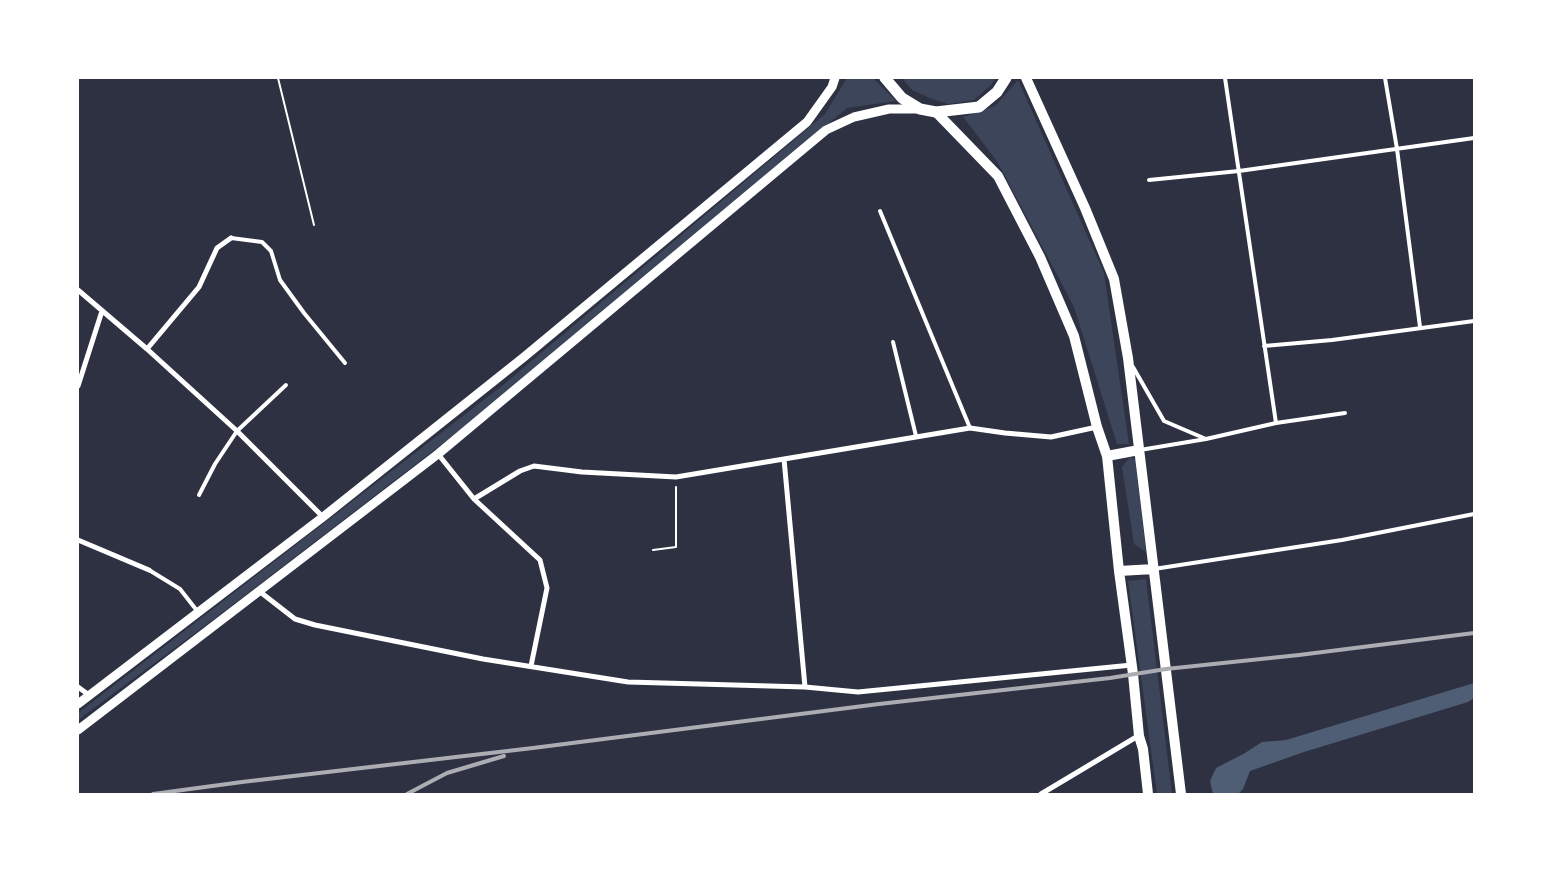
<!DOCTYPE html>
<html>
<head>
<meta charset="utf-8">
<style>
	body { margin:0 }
	#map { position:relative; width:1552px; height:872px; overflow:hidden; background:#2d3142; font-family:"Sofia Sans Condensed",sans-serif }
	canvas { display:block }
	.frame { position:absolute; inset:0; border:79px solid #fff; pointer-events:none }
</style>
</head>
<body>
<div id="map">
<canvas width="1552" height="872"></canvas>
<div class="frame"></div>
</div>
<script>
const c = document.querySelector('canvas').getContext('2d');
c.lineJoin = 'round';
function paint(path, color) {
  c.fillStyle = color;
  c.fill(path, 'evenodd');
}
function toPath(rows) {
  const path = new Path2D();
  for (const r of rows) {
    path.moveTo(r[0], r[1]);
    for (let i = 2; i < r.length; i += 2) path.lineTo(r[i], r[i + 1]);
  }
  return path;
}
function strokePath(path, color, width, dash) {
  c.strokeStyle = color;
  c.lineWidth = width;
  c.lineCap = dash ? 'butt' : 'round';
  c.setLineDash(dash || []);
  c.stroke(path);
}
paint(toPath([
	[847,78,873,78,896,101,847,108,511,391,226,610,78,720,78,713,503,385,825,114],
	[902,78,996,78,991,85,974,100,948,104,932,99,912,90],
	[1018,80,1104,273,1129,444,1117,444,1074,307,997,161,963,117,995,106],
	[1130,457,1135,459,1146,552,1134,544,1122,467],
	[1146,579,1172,794,1157,794,1128,581]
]), '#3c4559');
paint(toPath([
	[1474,683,1474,698,1468,702,1304,752,1250,771,1243,789,1238,794,1213,794,1210,781,1216,768,1245,753,1262,742,1286,740]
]), '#4f5d75');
strokePath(toPath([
	[278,78,314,225],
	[653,550,676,547,676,487]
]), '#fff', 2);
strokePath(toPath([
	[1225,78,1276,423],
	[1385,78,1397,149,1420,327],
	[1149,180,1239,171,1474,138],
	[880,211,970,428],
	[231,238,262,242,271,251,280,280,304,313,345,363],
	[893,342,916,436],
	[1264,346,1332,340,1474,321],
	[1133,367,1164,421,1206,439],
	[1140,450,1206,439,1276,423,1345,413],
	[199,495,215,464,237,431,286,385],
	[1154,569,1342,540,1474,514],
	[149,570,180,589,198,612]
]), '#fff', 4);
strokePath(toPath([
	[78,290,147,349,237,431,323,517],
	[147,349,199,287,217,248,231,238],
	[78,386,102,311],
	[438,454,474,499,540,560,547,588,531,666],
	[784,459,805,687],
	[474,499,520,471,534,466,582,472,676,477,970,428,1005,433,1051,437,1097,427],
	[78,540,149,570],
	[259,591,295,619,315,625,483,659,628,682,805,687,858,692,1132,665],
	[78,687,89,695],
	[1041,794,1138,736]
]), '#fff', 5);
strokePath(toPath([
	[78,704,323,517,524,357,807,122,832,87,835,78],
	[78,730,438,454,826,130,854,117,889,109,920,109]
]), '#fff', 9);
strokePath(toPath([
	[1026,78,1085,208,1114,279,1128,358,1181,794],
	[936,112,998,176,1040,257,1074,336,1097,427,1107,456,1119,571,1133,674,1139,736,1143,749,1148,794],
	[1107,456,1139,450],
	[1119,571,1154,569]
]), '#fff', 10);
strokePath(toPath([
	[885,78,902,98,920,109,936,112,979,107,997,92,1006,78]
]), '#fff', 11);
strokePath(toPath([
	[153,794,242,782,533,748,879,704,1110,678,1166,669,1299,655,1474,633],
	[407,794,447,773,504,756]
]), '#abadb3', 4);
</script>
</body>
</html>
